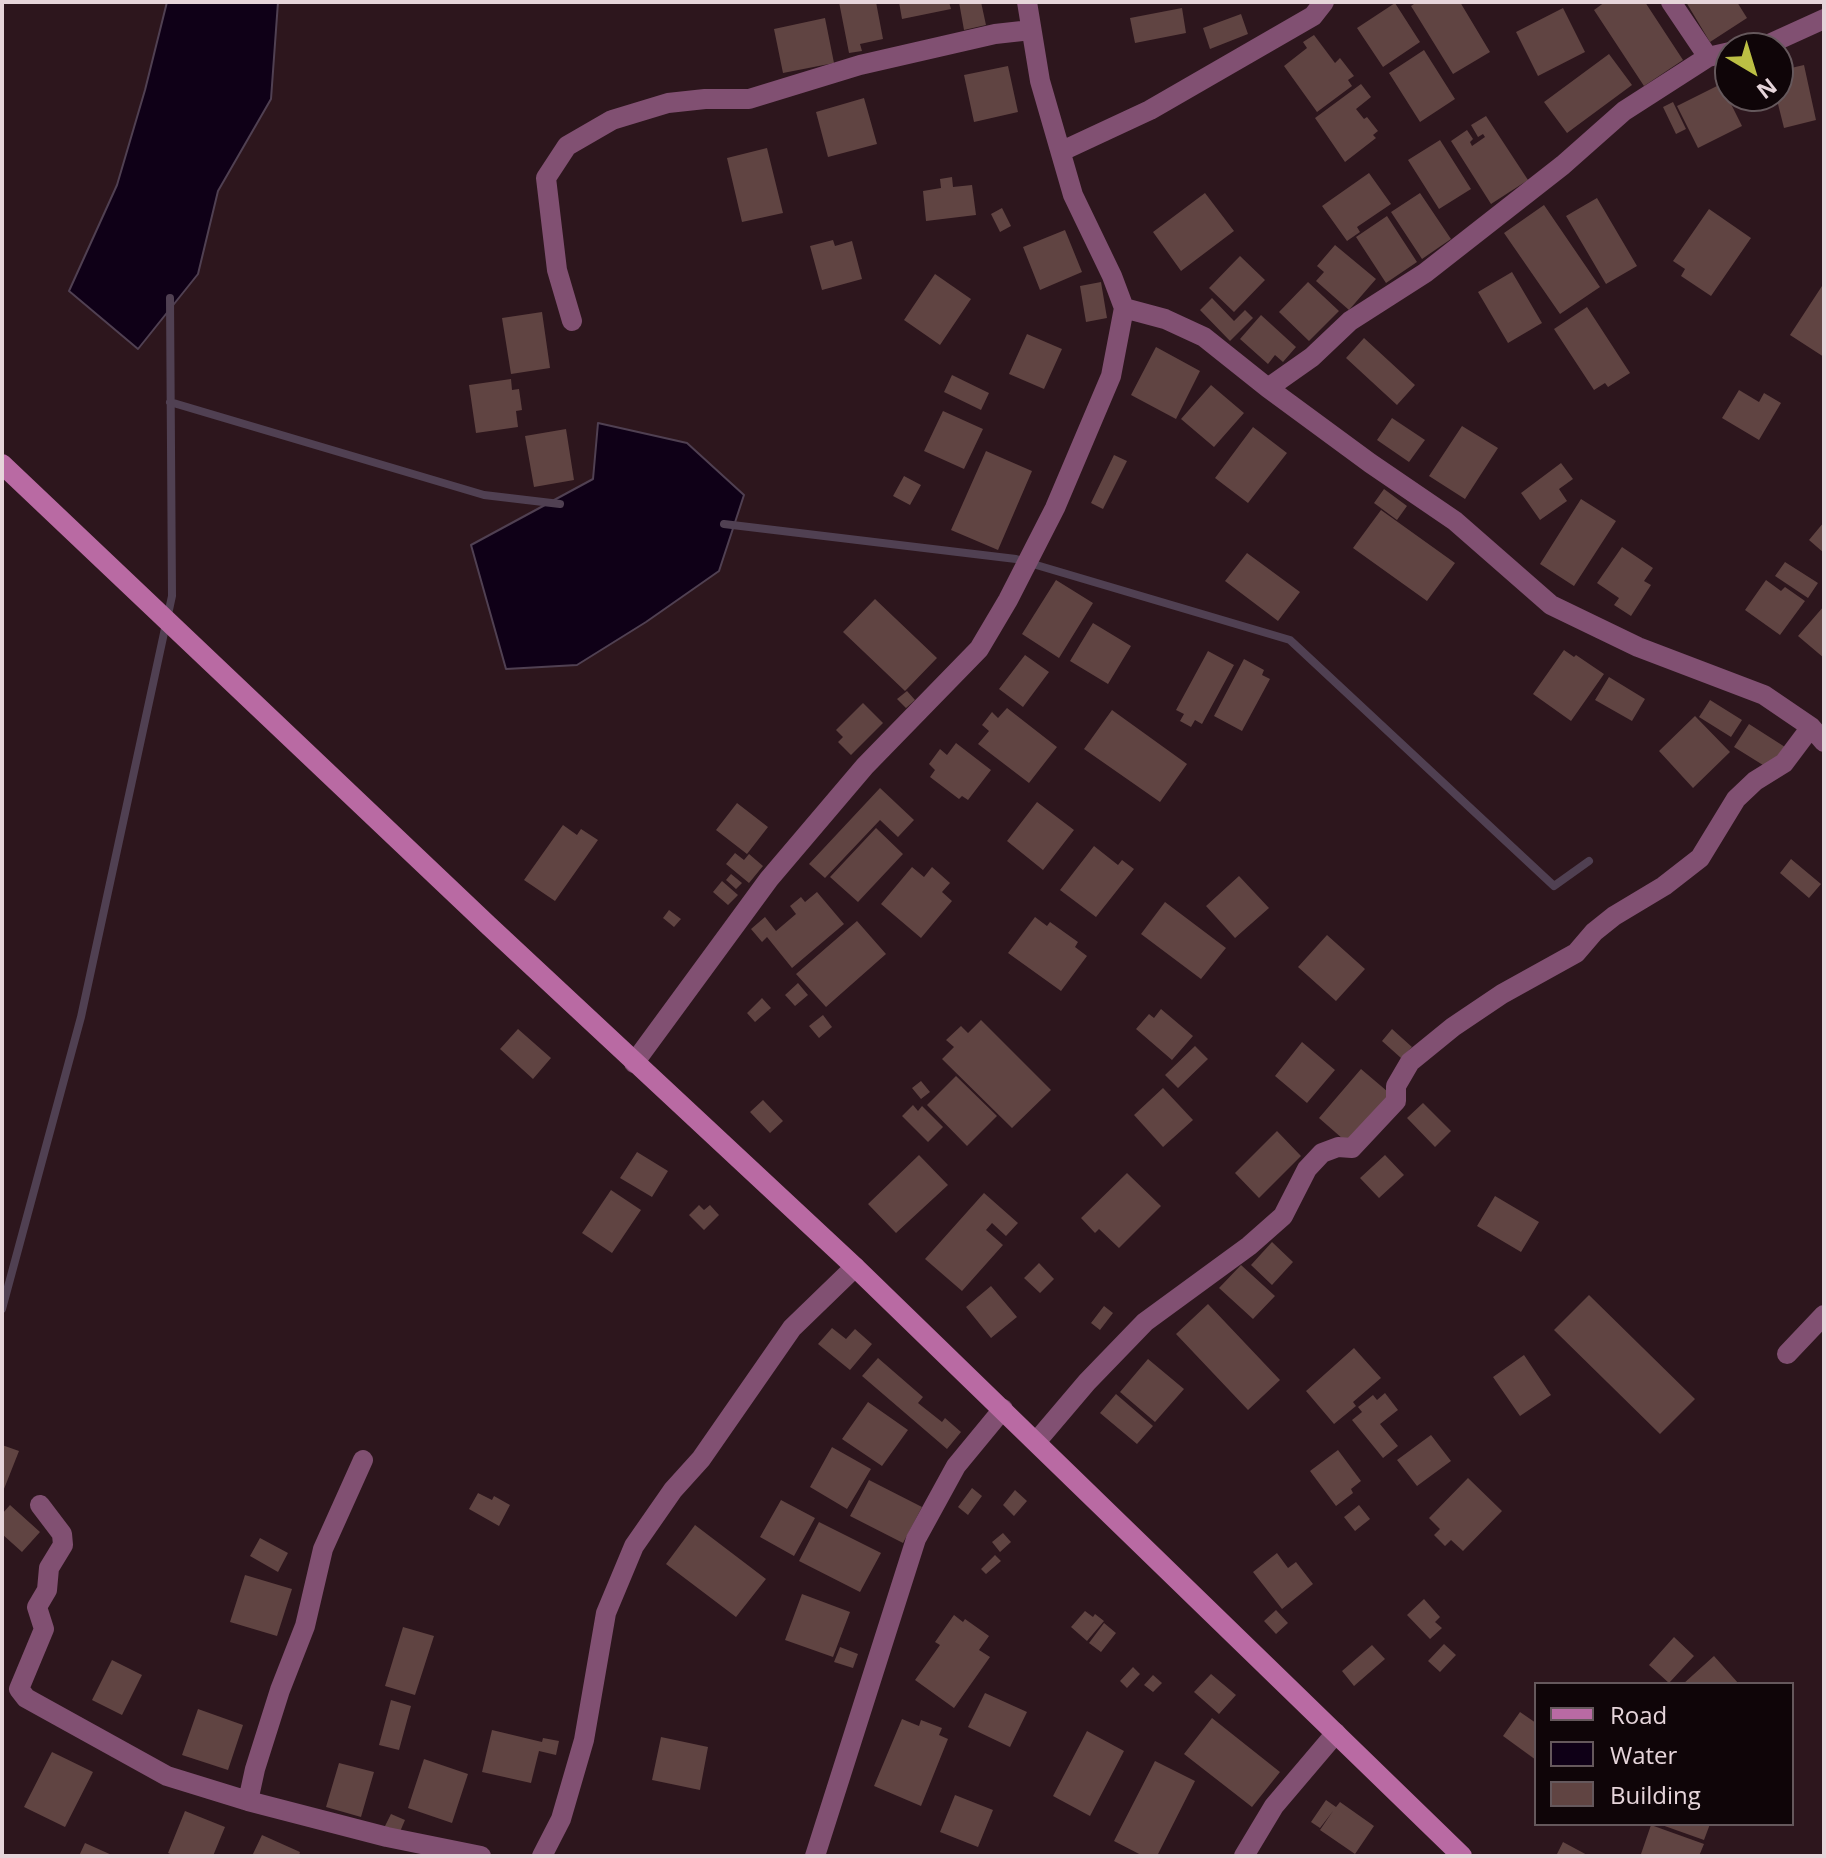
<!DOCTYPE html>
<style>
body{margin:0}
#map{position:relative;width:1826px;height:1858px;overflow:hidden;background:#2d161d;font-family:"Open Sans",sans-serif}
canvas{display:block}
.frame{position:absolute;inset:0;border:4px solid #e6d5da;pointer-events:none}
.legend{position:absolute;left:1534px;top:1682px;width:260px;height:144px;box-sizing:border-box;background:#0f0508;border:2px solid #65585c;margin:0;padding:10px 14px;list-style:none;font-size:24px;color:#e6d5da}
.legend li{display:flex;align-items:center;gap:16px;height:40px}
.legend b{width:40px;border:2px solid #65585c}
.north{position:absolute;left:1714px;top:32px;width:80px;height:80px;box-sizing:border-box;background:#0f0508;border:2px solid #65585c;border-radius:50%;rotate:142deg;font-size:22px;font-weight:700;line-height:32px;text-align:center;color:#e6d5da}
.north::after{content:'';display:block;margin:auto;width:28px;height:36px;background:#bcbf44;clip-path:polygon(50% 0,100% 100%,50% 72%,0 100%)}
</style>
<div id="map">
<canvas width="1826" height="1858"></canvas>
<div class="frame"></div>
<ul class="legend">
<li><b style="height:10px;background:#b96aa3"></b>Road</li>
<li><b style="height:22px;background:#0f0017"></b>Water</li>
<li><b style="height:22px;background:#604442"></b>Building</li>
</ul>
<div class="north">N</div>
</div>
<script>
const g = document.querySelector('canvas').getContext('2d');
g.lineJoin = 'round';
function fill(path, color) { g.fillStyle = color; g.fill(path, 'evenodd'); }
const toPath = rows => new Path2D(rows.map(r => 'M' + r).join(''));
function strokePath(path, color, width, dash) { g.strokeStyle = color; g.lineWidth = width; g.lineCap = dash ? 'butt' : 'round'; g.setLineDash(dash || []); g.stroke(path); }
const water = toPath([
 [167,2,278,2,271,99,218,191,198,274,138,349,69,291,117,185,145,90,167,2],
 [598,423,687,443,744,495,719,571,646,622,577,665,506,669,471,545,593,479,598,423]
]);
const stream = toPath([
 [170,402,484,495,560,504],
 [724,524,1016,559,1290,640,1554,886,1589,861],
 [2,1309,81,1017,172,596,170,298]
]);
const building = toPath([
 [839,2,876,2,883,39,860,44,862,51,849,53],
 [899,2,949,2,951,9,902,19],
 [959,2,981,2,986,25,964,30],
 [1417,2,1460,2,1490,52,1453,74,1411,6],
 [1605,2,1645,2,1683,60,1644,86,1594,10],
 [1686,2,1737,2,1747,18,1710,42],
 [1395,3,1420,42,1383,67,1357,28],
 [1182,8,1186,33,1135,43,1130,18],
 [1563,8,1585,52,1538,76,1516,32],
 [1241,14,1248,34,1210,49,1203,28],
 [825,18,834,63,783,73,774,29],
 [1314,35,1335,63,1340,58,1354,76,1348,80,1352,86,1317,112,1284,66,1307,48,1303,42],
 [1424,50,1455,99,1420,122,1389,73],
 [1609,54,1632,85,1567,133,1544,102],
 [1804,65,1816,120,1784,128,1776,96,1778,71],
 [1008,66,1018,112,974,122,964,75],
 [1361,84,1371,97,1356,109,1364,119,1367,117,1378,131,1373,135,1376,138,1345,162,1315,118],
 [1721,84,1742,126,1698,148,1677,106],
 [864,98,877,144,828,157,816,112],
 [1673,102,1686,129,1676,134,1663,107],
 [1486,116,1528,180,1491,204,1451,141,1467,130,1473,139,1470,142,1472,146,1485,137,1483,134,1478,137,1471,125],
 [1440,140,1471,189,1439,209,1408,160],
 [767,148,783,213,742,222,727,158],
 [1369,173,1391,204,1357,227,1360,232,1347,241,1322,206],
 [952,177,953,187,972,185,976,215,926,221,923,191,941,188,940,179],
 [1205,193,1234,231,1181,271,1153,232],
 [1420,193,1451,239,1422,259,1391,212],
 [1597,198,1637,266,1606,284,1566,216],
 [1544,205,1600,287,1560,314,1504,233],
 [1002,208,1011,226,1000,232,991,214],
 [1709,209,1751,238,1711,296,1681,276,1685,269,1673,261],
 [1387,216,1417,262,1386,283,1356,237],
 [1065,230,1082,272,1040,290,1023,247],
 [833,240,835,246,852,241,862,279,822,290,810,246],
 [1335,245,1376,279,1349,310,1316,281,1324,272,1317,266],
 [1240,256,1265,280,1234,312,1209,288],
 [1512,272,1542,323,1508,343,1478,292],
 [935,274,971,299,940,345,904,320],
 [1101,282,1107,318,1086,322,1080,286],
 [1308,282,1339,311,1309,341,1279,312],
 [1822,286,1824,287,1824,357,1790,335],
 [1212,298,1234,321,1245,310,1253,318,1230,341,1200,310],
 [1587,307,1630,373,1608,387,1605,383,1594,390,1554,329],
 [542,312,550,368,511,374,502,318],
 [1261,315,1296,347,1283,362,1275,355,1268,364,1240,339],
 [1027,334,1062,349,1044,389,1009,374],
 [1364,338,1415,385,1397,405,1346,358],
 [1156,347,1200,371,1176,419,1131,395],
 [952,375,989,393,981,410,944,392],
 [511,379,512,390,519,389,522,410,516,411,518,427,476,433,469,385],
 [1211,385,1244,413,1214,447,1181,419],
 [1739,390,1759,402,1764,393,1781,403,1759,440,1722,418],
 [943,411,983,429,964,469,924,451],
 [1392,418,1425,440,1409,462,1377,440],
 [1462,426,1498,448,1465,499,1429,476],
 [1253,427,1287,453,1248,503,1215,478],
 [566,429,574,480,534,487,525,436],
 [986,451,1032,471,998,550,951,530],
 [1114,455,1127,461,1103,509,1091,503],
 [1561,463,1573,479,1559,489,1567,501,1540,520,1521,493],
 [904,476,921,485,910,505,893,496],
 [1384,489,1407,506,1397,520,1374,503],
 [1581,499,1616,521,1574,586,1540,564],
 [1381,510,1455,563,1427,601,1353,548],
 [1824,522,1824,553,1809,540],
 [1622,547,1653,568,1644,581,1651,585,1631,616,1614,605,1619,598,1597,583],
 [1247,553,1300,592,1278,621,1225,581],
 [1785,562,1818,583,1808,598,1775,576],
 [1056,580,1093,603,1059,658,1022,634],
 [1766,580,1781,591,1785,587,1805,601,1780,635,1745,610],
 [875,599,937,658,905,691,843,632],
 [1824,606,1824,658,1798,636],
 [1093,623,1131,646,1108,684,1070,661],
 [1564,650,1574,657,1576,655,1604,674,1571,721,1533,694],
 [1208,651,1234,665,1202,724,1195,720,1191,727,1180,721,1184,714,1176,710],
 [1025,655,1049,672,1023,707,999,689],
 [1244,659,1264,670,1262,675,1270,679,1242,731,1214,716],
 [1609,677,1645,699,1632,721,1595,700],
 [907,691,915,700,906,708,897,699],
 [1710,700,1742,720,1731,737,1699,717],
 [863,703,883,723,851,755,838,742,843,737,836,730],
 [1007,708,1057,747,1029,783,978,744,989,731,982,725,992,712,998,718],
 [1112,710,1187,764,1160,802,1084,749],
 [1695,716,1730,752,1693,788,1659,751],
 [1749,724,1785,747,1771,770,1734,747],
 [956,743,991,770,968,800,962,796,959,799,930,777,935,770,929,764,940,749,947,755],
 [880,788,914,820,898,837,880,820,825,878,809,864],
 [1037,802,1074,830,1043,870,1007,841],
 [737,803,768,827,747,854,716,830],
 [563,825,577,835,581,829,598,840,555,901,524,880],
 [876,828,903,854,858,902,830,877],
 [1094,846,1118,865,1122,860,1134,869,1096,917,1060,890],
 [735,853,744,860,749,854,763,866,749,883,726,864],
 [1791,859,1821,884,1809,898,1780,873],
 [912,867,924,877,932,867,950,883,942,892,952,901,921,938,881,904],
 [731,874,742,883,736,889,726,880],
 [1239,876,1269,908,1235,938,1206,906],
 [722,881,738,895,728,905,713,892],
 [817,892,844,924,792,968,767,937,762,942,751,929,765,917,776,931,796,914,790,906,801,897,805,902],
 [1165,902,1226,948,1201,979,1141,934],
 [669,910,681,919,674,927,663,918],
 [1035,917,1047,926,1050,922,1078,942,1075,947,1087,956,1061,991,1008,953],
 [857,921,886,954,826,1007,796,974],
 [1327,935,1365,969,1336,1001,1298,967],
 [798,983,808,995,795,1006,785,995],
 [762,998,771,1008,755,1022,747,1013],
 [1161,1009,1193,1036,1172,1060,1136,1029,1149,1014,1154,1018],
 [823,1015,832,1027,819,1038,809,1026],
 [981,1020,1051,1090,1012,1128,942,1059,954,1047,946,1040,961,1026,968,1033],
 [518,1029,551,1058,533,1079,500,1049],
 [1392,1029,1412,1047,1401,1058,1382,1041],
 [1302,1042,1335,1070,1307,1103,1275,1076],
 [1195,1046,1208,1059,1178,1088,1165,1075],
 [1361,1069,1394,1097,1351,1146,1319,1118],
 [956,1076,997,1116,967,1146,927,1105],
 [921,1081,930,1092,921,1099,912,1088],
 [1163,1088,1193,1120,1163,1147,1134,1115],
 [763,1100,783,1121,770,1133,750,1112],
 [1423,1103,1451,1131,1435,1147,1407,1118],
 [913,1105,918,1111,922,1106,943,1127,928,1142,902,1116],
 [1277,1131,1301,1156,1259,1198,1235,1173],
 [637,1152,668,1171,652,1197,620,1178],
 [919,1155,948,1185,896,1233,868,1204],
 [1385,1155,1404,1175,1379,1198,1360,1178],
 [1127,1173,1161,1206,1119,1248,1099,1229,1095,1233,1081,1218],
 [611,1190,641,1210,612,1253,582,1233],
 [984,1193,1018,1223,1006,1236,992,1223,986,1230,1003,1245,962,1291,925,1259],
 [1495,1196,1539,1222,1521,1252,1477,1226],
 [699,1205,704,1210,710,1205,719,1215,704,1230,689,1215],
 [1272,1242,1293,1262,1272,1285,1251,1265],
 [1039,1263,1054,1279,1040,1293,1024,1278],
 [1241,1265,1275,1296,1253,1319,1219,1288],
 [991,1286,1017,1317,991,1338,966,1307],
 [1589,1295,1695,1399,1660,1434,1554,1330],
 [1208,1304,1280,1380,1248,1410,1176,1334],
 [1104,1306,1113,1313,1100,1330,1091,1323],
 [832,1328,846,1339,855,1329,872,1344,850,1370,818,1344],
 [1354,1348,1381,1378,1353,1402,1356,1406,1334,1424,1306,1391],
 [1524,1355,1551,1395,1520,1416,1493,1377],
 [878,1358,923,1397,918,1403,942,1422,945,1418,961,1432,947,1449,862,1376],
 [1148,1359,1184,1389,1155,1422,1120,1392],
 [1385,1393,1398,1410,1380,1424,1398,1446,1383,1458,1352,1420,1362,1412,1358,1407,1373,1395,1377,1400],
 [1116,1394,1153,1426,1137,1444,1100,1413],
 [868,1402,908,1430,882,1466,842,1439],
 [1431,1435,1451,1461,1417,1486,1397,1460],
 [2,1445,19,1451,2,1494],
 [832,1447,871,1469,847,1509,810,1487],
 [1338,1450,1361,1481,1351,1489,1353,1493,1336,1506,1310,1471],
 [1468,1478,1502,1511,1463,1551,1451,1540,1445,1546,1434,1535,1440,1529,1429,1518],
 [869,1480,922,1507,903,1543,850,1516],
 [972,1488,982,1496,968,1515,958,1507],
 [1015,1490,1027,1501,1014,1516,1003,1505],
 [478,1493,492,1500,494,1496,510,1505,499,1526,469,1509],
 [781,1500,815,1518,794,1556,760,1537],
 [10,1505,40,1532,22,1552,2,1534,2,1514],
 [1359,1505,1370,1519,1355,1531,1344,1517],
 [819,1522,881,1553,860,1592,799,1561],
 [695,1525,766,1579,736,1617,666,1564],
 [1003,1533,1011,1542,1000,1552,992,1542],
 [260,1538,288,1553,278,1572,250,1556],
 [1277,1553,1288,1568,1296,1562,1313,1584,1282,1609,1253,1572],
 [995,1555,1001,1561,986,1574,981,1569],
 [245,1575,292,1589,277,1636,230,1622],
 [802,1594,850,1612,833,1657,785,1640],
 [1424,1599,1440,1617,1435,1622,1442,1628,1430,1639,1407,1615],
 [1276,1610,1288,1623,1276,1634,1264,1621],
 [1085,1611,1093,1617,1095,1614,1104,1621,1087,1641,1071,1627],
 [954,1615,963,1622,965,1619,989,1636,979,1650,990,1657,954,1708,915,1680,940,1645,935,1642],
 [1104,1623,1116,1633,1101,1652,1089,1643],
 [403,1627,434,1636,415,1695,385,1686],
 [1674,1637,1694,1656,1669,1683,1649,1665],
 [1444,1644,1456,1655,1440,1672,1428,1661],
 [1372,1645,1385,1659,1354,1686,1342,1671],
 [840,1647,858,1654,853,1668,834,1662],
 [1714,1656,1739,1684,1683,1684],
 [112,1660,142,1675,122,1715,92,1700],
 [1133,1667,1140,1674,1127,1688,1120,1681],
 [1211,1674,1236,1695,1219,1714,1194,1692],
 [1153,1675,1162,1683,1153,1692,1144,1685],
 [985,1693,1027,1712,1010,1747,968,1727],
 [391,1700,411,1706,399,1750,379,1745],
 [198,1709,243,1725,228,1770,182,1755],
 [1520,1712,1536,1723,1536,1760,1503,1736],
 [1212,1718,1280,1772,1252,1807,1184,1754],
 [902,1719,919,1726,921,1720,942,1728,939,1735,948,1739,921,1806,874,1786],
 [492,1730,542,1742,543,1738,559,1741,556,1755,539,1751,531,1783,482,1772],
 [1087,1731,1124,1751,1090,1816,1053,1796],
 [661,1737,708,1747,700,1790,652,1780],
 [52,1752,93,1772,65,1827,24,1807],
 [424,1759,468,1774,452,1823,408,1808],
 [1155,1761,1195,1781,1157,1856,1143,1856,1114,1841],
 [339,1763,374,1772,361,1817,326,1807],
 [955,1795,993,1810,978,1847,940,1832],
 [1326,1800,1336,1807,1340,1802,1374,1826,1355,1854,1320,1830,1333,1811,1320,1828,1311,1822],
 [185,1811,225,1827,213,1856,175,1856,168,1853],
 [391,1814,405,1820,399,1834,384,1828],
 [1659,1824,1710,1824,1704,1840],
 [1651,1825,1704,1844,1699,1856,1641,1854],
 [262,1835,300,1852,299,1856,252,1856],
 [1563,1842,1589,1856,1556,1856],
 [85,1843,114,1856,79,1856]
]);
const minor = toPath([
 [1671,2,1708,57],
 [1751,48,1769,44,1824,19],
 [1062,151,1150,110,1313,16,1324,2],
 [1124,308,1165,319,1204,337,1268,388,1370,463,1455,521,1551,605,1638,647,1764,695,1811,727,1824,742],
 [572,321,557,270,546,178,567,146,612,120,668,103,705,99,749,99,860,65,995,34,1031,30],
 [1268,388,1312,357,1350,321,1425,273,1563,165,1624,111,1708,57,1730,52],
 [634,1063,769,879,865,766,979,649,1008,600,1055,508,1111,376,1124,308,1112,276,1073,195,1040,81,1027,2],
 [1787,1354,1824,1315],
 [1036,1442,1087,1382,1145,1322,1249,1246,1283,1216,1307,1169,1322,1153,1338,1147,1352,1148,1396,1101,1396,1086,1410,1062,1453,1027,1502,994,1576,953,1594,932,1614,916,1664,886,1700,858,1736,799,1755,781,1784,763,1811,727],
 [40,1505,62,1534,63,1545,49,1568,47,1590,37,1607,44,1629,19,1689,26,1698,167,1776,248,1801,387,1837,481,1856],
 [248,1801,255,1769,280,1690,305,1626,323,1549,363,1460],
 [542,1856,561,1819,584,1740,606,1613,634,1546,673,1490,701,1459,792,1328,855,1267],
 [815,1856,916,1539,956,1466,1003,1409],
 [1244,1856,1274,1806,1336,1733]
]);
const secondary = toPath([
 [2,464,488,925,855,1267,1462,1856]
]);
fill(water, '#0f0017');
strokePath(water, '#504052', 2);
strokePath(stream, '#504052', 8);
fill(building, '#604442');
strokePath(minor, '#815072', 20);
strokePath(secondary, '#b96aa3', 20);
</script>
